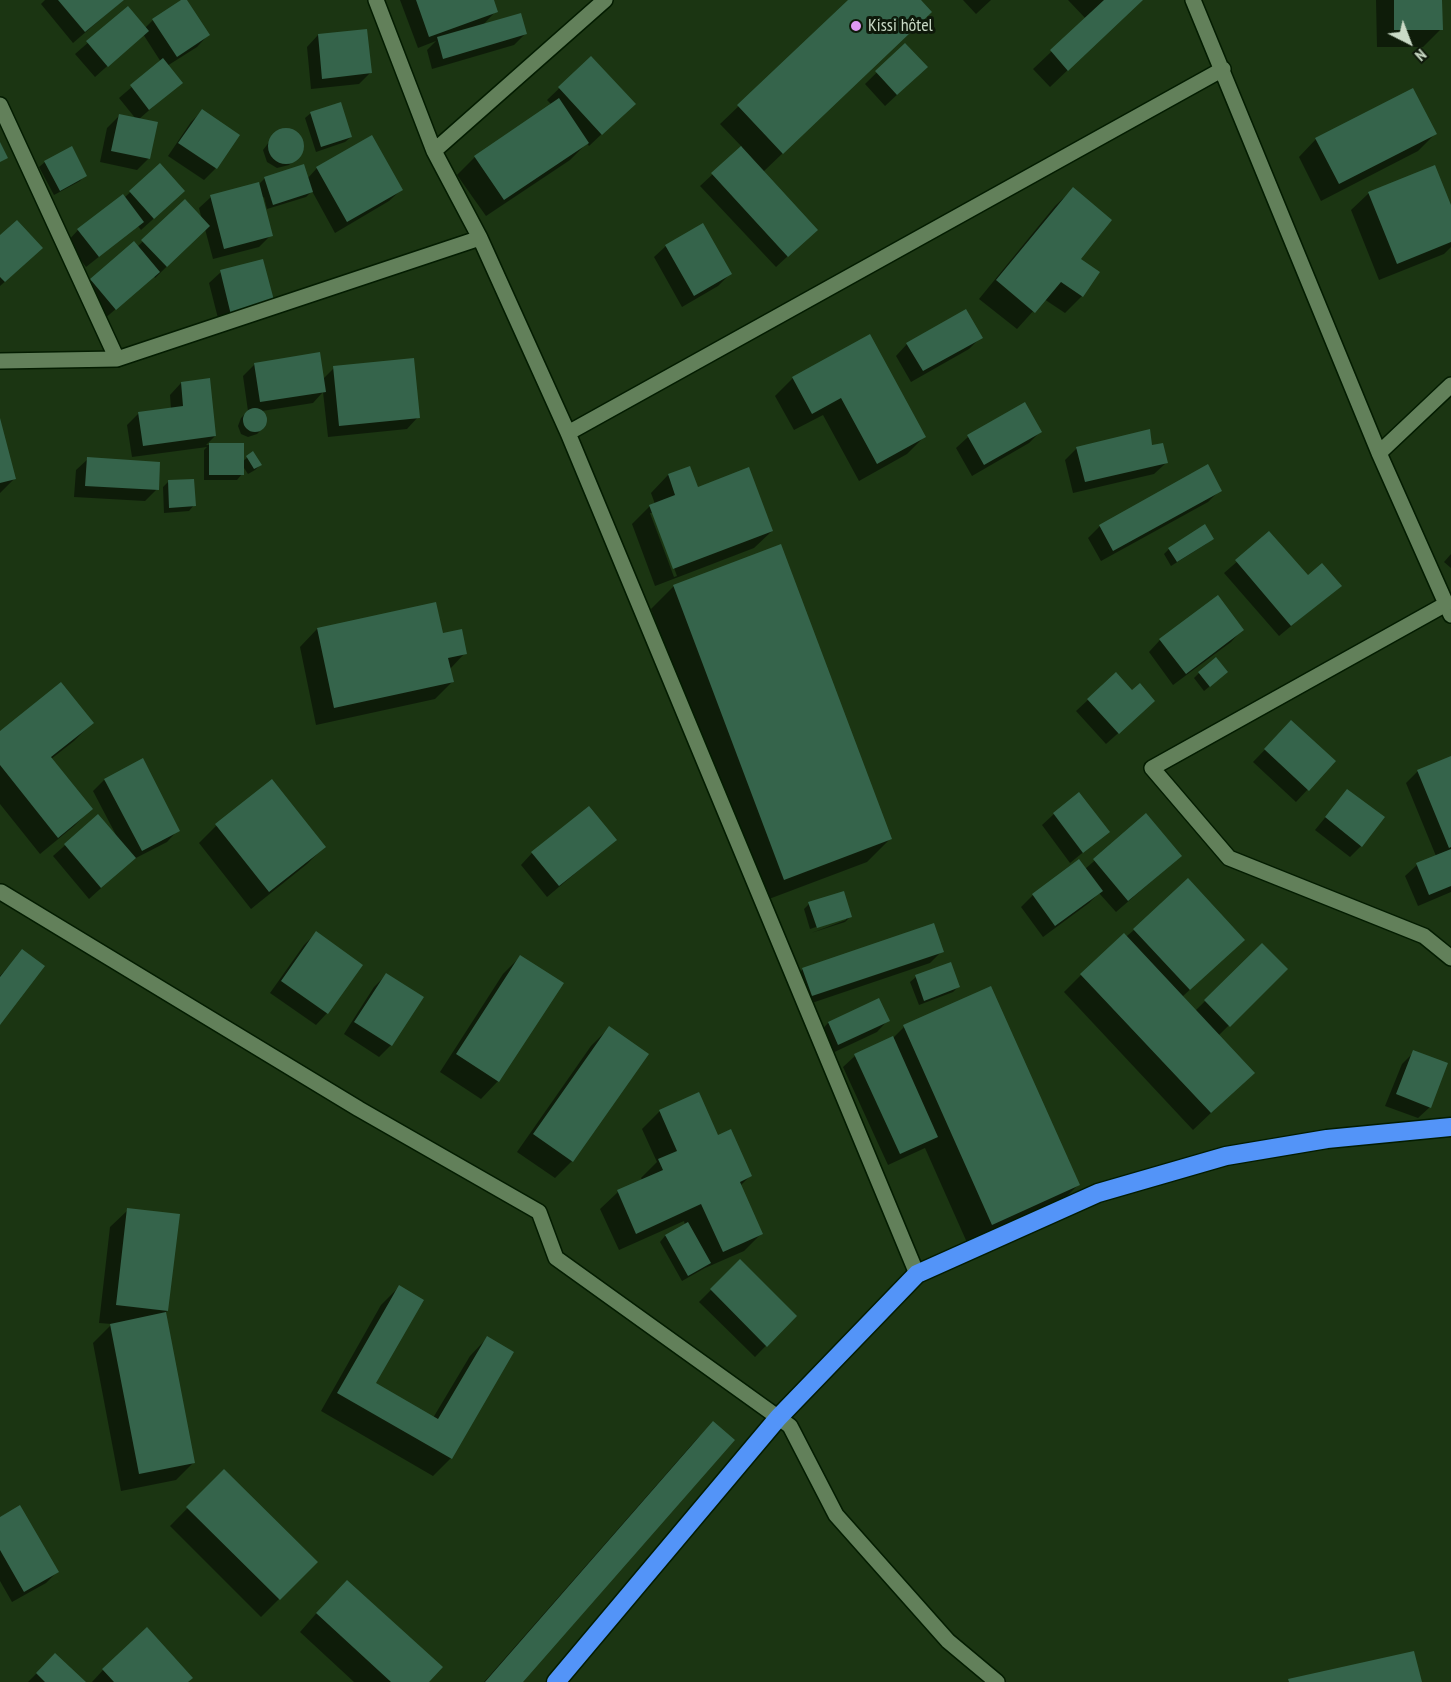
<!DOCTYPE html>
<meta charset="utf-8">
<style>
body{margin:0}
#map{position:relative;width:1451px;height:1682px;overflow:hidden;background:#1b3512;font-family:"PT Sans Narrow",sans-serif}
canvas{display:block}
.north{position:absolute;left:1379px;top:12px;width:60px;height:60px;-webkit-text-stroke:4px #0e190a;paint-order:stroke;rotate:138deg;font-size:16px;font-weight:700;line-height:24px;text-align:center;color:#cadac6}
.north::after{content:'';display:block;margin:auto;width:21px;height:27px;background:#cadac6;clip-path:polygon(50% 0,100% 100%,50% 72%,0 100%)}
</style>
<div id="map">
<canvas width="1451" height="1682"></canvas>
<div class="north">N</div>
</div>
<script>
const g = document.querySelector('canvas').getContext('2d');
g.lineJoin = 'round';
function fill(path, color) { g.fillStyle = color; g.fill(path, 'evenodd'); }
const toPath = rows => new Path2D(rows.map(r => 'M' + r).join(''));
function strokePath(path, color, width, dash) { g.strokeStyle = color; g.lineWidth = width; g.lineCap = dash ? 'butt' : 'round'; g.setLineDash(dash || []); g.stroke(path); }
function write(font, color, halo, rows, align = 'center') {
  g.font = font + ' "PT Sans Narrow",sans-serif'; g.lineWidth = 6; g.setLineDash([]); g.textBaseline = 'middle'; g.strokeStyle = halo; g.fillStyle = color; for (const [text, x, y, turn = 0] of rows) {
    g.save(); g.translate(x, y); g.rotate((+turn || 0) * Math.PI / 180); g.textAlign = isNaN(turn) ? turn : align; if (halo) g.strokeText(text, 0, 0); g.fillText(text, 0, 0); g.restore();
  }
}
const shadow = toPath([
 [45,0,123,0,73,43,41,4],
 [184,0,208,35,197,47,167,66,181,82,138,120,149,158,137,170,100,162,107,128,119,116,136,119,119,98,161,62,143,34,95,77,75,54,128,8,145,28,153,20],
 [400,0,492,0,496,11,482,26,526,33,514,45,432,69,427,50,436,41,418,48],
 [850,0,919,0,913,29,763,172,804,241,776,267,700,186,742,147,720,124],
 [963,0,991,0,976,14],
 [1068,0,1141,0,1050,87,1033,69,1086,19],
 [1376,0,1440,0,1441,29,1423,47,1377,47],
 [318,35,370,73,359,84,311,89,307,47],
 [905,45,914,79,885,106,865,84],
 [591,58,622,115,589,146,587,143,570,160,486,216,457,175,475,157,552,105,547,100],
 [202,111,238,135,215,169,204,180,168,156,191,122],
 [311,113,351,137,345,142,316,152,305,118],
 [288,130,294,131,302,141,300,154,289,165,277,168,267,162,263,150,276,133],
 [1435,134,1418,151,1321,201,1299,157,1316,139],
 [45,162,85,175,80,181,54,195,39,167],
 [160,165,171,203,141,230,138,226,86,267,67,242,78,230,124,198],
 [317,168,401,190,389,201,335,233,312,191,306,197,267,209,264,197,261,198,271,235,259,247,213,259,205,229,155,278,154,276,103,320,79,292,134,243,137,247,185,201,202,220,199,208,211,197,259,184,265,178,307,179],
 [1073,189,1082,296,1065,313,1044,299,1017,329,979,299,1055,206],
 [1369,193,1451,209,1451,247,1444,254,1379,280,1351,210],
 [0,237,29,260,0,286],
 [666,246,730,274,718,286,682,307,654,257],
 [221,272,261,315,220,326,209,283],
 [869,336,925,436,907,454,859,481,823,415,794,430,775,396,793,378],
 [981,337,969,349,911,382,896,356,907,344],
 [255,364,323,379,334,368,418,417,407,429,328,437,323,392,313,403,262,411,266,420,263,428,257,434,248,437,241,434,238,426,241,418,248,411,243,376],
 [181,383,215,436,206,445,243,445,242,462,253,453,260,465,255,470,248,474,242,465,242,474,237,480,204,480,204,450,207,447,132,457,127,425,139,413,171,409,170,395],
 [1024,404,1040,432,1029,443,972,476,956,448,968,437],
 [0,421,14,479,0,493],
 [1151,447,1166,463,1154,474,1073,493,1065,460,1077,448],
 [88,459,157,489,145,501,74,497,76,470],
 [689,468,697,489,772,531,754,548,655,586,632,524,650,506,655,504,651,493,668,475],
 [650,513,654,513,677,576,674,577],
 [168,482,194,505,189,511,164,513,163,487],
 [1220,490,1208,502,1101,561,1088,538,1100,526],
 [1269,534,1307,578,1340,586,1279,636,1224,573],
 [1212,539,1206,544,1171,566,1164,554,1169,549],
 [1451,554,1451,568,1444,562],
 [674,586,890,839,867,862,761,902,651,609],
 [317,629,442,635,465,653,450,669,452,682,435,699,316,725,300,647],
 [1242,630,1231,642,1173,685,1149,652,1160,640],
 [1199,673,1221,677,1204,691,1194,678],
 [1116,674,1142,712,1106,744,1076,711],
 [92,723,74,741,51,759,91,809,74,826,40,854,0,804,0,733],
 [1280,734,1334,761,1296,802,1253,762],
 [1451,758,1451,892,1418,906,1405,876,1417,865,1436,856,1406,783,1418,771],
 [104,780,178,830,167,842,132,860,89,899,53,856,98,816,116,835,93,791],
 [1347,791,1361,846,1350,857,1315,830],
 [1054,814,1108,832,1070,863,1042,825],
 [1146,816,1168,867,1116,912,1099,893,1089,903,1043,937,1021,907,1033,895,1079,861,1085,869],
 [216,826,324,847,307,864,251,909,199,843],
 [615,840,547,897,521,865,532,853],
 [809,904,851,916,845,922,811,933,846,920,846,917,810,929,804,909],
 [1134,930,1225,957,1182,997,1195,1011,1262,945,1286,969,1218,1036,1235,1090,1193,1130,1064,992,1081,975],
 [316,933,327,1013,316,1025,270,993,304,945],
 [22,951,0,1022,0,976],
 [942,951,930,963,800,1007,791,981,803,969],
 [520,957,498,1081,481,1099,440,1072,503,974],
 [386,975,391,1045,379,1057,344,1034,374,987],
 [916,977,958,987,953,992,919,1005,910,982],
 [879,1000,888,1020,877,1032,826,1056,817,1035,828,1023],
 [904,1027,1078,1185,1055,1208,969,1247,925,1148,888,1165,843,1067,855,1056,893,1038],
 [609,1028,572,1161,555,1178,517,1152,591,1046],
 [1414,1052,1430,1107,1418,1118,1385,1106,1402,1064],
 [660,1111,718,1137,750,1176,740,1186,761,1234,744,1251,705,1268,682,1281,660,1242,665,1236,685,1225,684,1221,619,1250,600,1209,618,1192,642,1180,641,1178,657,1162,642,1129],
 [128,1210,167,1311,165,1313,194,1462,176,1480,121,1491,93,1343,112,1324,99,1323,110,1227],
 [740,1261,795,1316,755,1357,699,1302],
 [399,1287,374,1384,433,1418,470,1356,487,1338,451,1458,433,1476,321,1411,381,1305],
 [713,1423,521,1682,484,1682,695,1441],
 [224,1471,316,1562,261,1617,170,1526],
 [0,1518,57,1572,46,1583,12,1602,0,1581],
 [329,1599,427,1682,354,1682,300,1632],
 [55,1655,84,1682,28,1682],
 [103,1670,187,1682,92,1682]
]);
const building = toPath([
 [58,0,124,0,85,32],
 [181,0,187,0,210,35,177,57,152,19],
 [416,0,494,0,498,12,429,37],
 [848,0,921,0,932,12,783,154,737,105],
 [1104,0,1143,0,1068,71,1050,50],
 [1394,0,1442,0,1443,30,1394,30],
 [128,6,149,31,108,67,86,41],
 [521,13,527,34,443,59,437,37],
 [367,29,372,73,322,79,318,34],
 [905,43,928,67,897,95,875,71],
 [591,56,636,104,602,135,558,87],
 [163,58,183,83,149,110,130,85],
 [1413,88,1437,134,1339,184,1315,138],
 [559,98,589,143,504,200,474,156],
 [341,102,352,137,321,147,310,112],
 [202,109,240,135,217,169,178,143],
 [119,114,158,122,150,159,111,151],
 '268 146a18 18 0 1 1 36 0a18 18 0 1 1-36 0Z',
 [372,135,403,190,347,222,316,167],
 [0,142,8,158,0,162],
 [72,146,87,176,60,191,44,161],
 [741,146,818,230,788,257,711,173],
 [160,163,185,191,154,219,129,191],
 [304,164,313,192,273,205,264,177],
 [1435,165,1451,205,1451,242,1397,264,1368,192],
 [259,182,273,236,224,249,210,195],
 [1073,187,1112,220,1081,259,1100,272,1083,297,1061,282,1035,313,996,280],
 [123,194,144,222,99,257,77,229],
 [185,199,210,226,167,267,141,240],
 [17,220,43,248,5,282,0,277,0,235],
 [703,223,732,274,694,296,665,245],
 [134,241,160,272,116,310,90,279],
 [263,259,275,304,231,315,220,270],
 [966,309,983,338,923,371,906,343],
 [870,334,926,437,877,464,841,398,812,414,792,377],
 [320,352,326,392,260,402,254,363],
 [414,358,420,418,339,426,333,366],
 [210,378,216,436,143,446,138,412,183,406,181,382],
 [1025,402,1042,432,984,465,967,435],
 '243 420a12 12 0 1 1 24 0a12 12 0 1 1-24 0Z',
 [0,418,16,479,0,483],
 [1150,429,1152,445,1163,443,1168,463,1085,482,1076,447],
 [209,443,244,443,244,475,209,475],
 [253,451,262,465,254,469,246,456],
 [87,457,160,462,159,490,85,486],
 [1208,464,1222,491,1113,551,1099,525],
 [690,466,698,487,749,467,773,531,673,569,649,505,675,495,668,474],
 [194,479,196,506,169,508,168,480],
 [1205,524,1214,539,1177,562,1168,548],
 [1269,531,1308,575,1322,563,1342,586,1291,626,1235,560],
 [781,544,892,839,784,880,673,585],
 [1218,595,1244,630,1186,674,1159,639],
 [436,602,443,633,462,629,467,654,448,658,454,682,334,708,317,628],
 [1216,657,1228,672,1210,687,1198,672],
 [1116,672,1132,690,1140,683,1155,701,1119,734,1087,699],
 [61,682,94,723,51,757,93,809,58,838,0,765,0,731],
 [1291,720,1336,761,1309,791,1264,749],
 [1451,756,1451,847,1449,848,1417,770],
 [143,758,180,831,142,851,104,779],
 [272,779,326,847,269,892,215,824],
 [1347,789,1385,817,1362,847,1325,817],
 [1079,792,1110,832,1083,853,1053,813],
 [589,806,617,840,559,886,531,852],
 [1146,813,1182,856,1128,901,1093,859],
 [98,814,136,858,101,888,64,844],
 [1451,849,1451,886,1429,895,1416,863],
 [1079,859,1103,891,1055,926,1032,894],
 [1188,878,1245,940,1190,990,1133,929],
 [844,891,852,917,817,928,808,902],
 [934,923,944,952,812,996,802,968],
 [316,931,363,965,328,1014,281,981],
 [1124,933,1255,1073,1211,1113,1080,974],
 [1262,943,1288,969,1230,1027,1204,1000],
 [22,949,45,966,0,1025,0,977],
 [520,955,564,983,499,1082,456,1054],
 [951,962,960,987,924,1001,915,975],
 [386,973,424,997,392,1046,354,1022],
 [991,986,1080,1185,992,1225,903,1025],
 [879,998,890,1021,838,1045,828,1022],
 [609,1026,649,1054,573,1162,533,1134],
 [893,1036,938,1137,900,1154,854,1054],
 [1413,1050,1448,1063,1431,1108,1396,1094],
 [699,1092,718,1135,731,1129,752,1176,740,1182,763,1234,723,1252,701,1204,636,1234,617,1190,663,1170,658,1159,677,1151,659,1110],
 [127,1208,180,1214,168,1311,116,1305],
 [688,1222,711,1263,688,1276,665,1235],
 [740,1259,797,1316,767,1347,710,1289],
 [399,1285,424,1300,376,1383,438,1419,487,1336,514,1352,452,1459,337,1393],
 [166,1312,195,1463,139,1474,110,1324],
 [713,1421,735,1440,523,1682,485,1682],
 [224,1469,318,1562,280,1600,186,1507],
 [20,1505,59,1572,24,1592,0,1550,0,1517],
 [347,1580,443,1667,429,1682,391,1682,316,1613],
 [147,1627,193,1678,188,1682,114,1682,102,1669],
 [1414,1651,1422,1682,1289,1682,1288,1679],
 [55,1653,86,1682,45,1682,36,1673]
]);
const street = toPath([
 [376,0,434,151,480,238,568,433,917,1274],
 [1193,0,1379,453,1451,615],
 [0,105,117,359],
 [434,151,605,0],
 [0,361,117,359,480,238],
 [568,433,1223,69],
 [1379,453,1451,385],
 [1446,604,1152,768,1229,858,1424,936,1451,958],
 [1,892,359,1109,539,1212,556,1258,790,1426,836,1515,948,1641,997,1682]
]);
const highway = toPath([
 [556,1682,778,1418,917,1274,1098,1193,1226,1156,1327,1139,1451,1127]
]);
const markers = [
 [856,26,6,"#de98f2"]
];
const poiNames = [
 ["Kissi hôtel",868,26]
];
fill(shadow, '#0007');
fill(building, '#35644b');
strokePath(street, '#031c00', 18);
strokePath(highway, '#031c00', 21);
strokePath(street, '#62805a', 15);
strokePath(highway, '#5394f8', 18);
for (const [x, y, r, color] of markers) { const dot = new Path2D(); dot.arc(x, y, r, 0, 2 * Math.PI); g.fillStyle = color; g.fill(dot); strokePath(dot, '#0e190a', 2); }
write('18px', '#cadac6', '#0e190a', poiNames, 'left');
</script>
